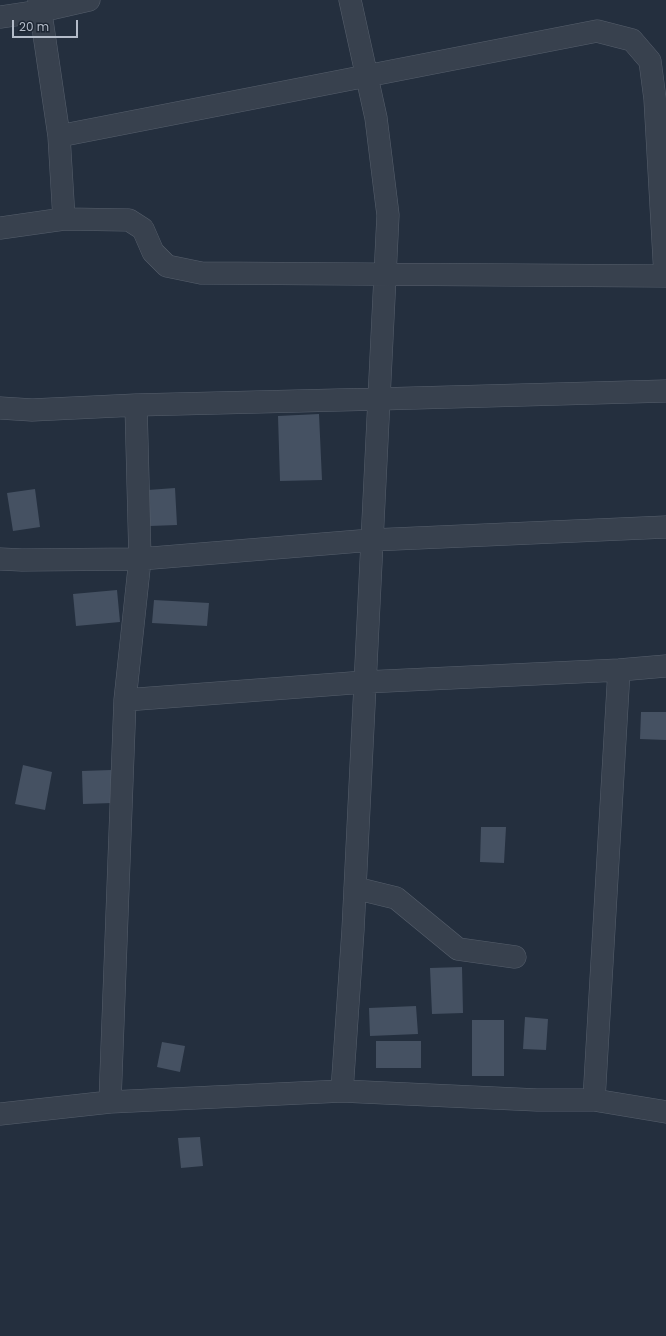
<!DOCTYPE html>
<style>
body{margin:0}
#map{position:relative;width:666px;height:1336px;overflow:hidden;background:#242f3e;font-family:Poppins,sans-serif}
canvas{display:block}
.scale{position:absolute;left:12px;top:20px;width:66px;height:18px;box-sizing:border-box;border:2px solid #b4bcc9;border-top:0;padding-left:5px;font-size:12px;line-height:14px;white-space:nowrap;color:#b4bcc9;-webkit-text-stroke:3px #1d2633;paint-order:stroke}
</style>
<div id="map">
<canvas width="666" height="1336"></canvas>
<div class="scale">20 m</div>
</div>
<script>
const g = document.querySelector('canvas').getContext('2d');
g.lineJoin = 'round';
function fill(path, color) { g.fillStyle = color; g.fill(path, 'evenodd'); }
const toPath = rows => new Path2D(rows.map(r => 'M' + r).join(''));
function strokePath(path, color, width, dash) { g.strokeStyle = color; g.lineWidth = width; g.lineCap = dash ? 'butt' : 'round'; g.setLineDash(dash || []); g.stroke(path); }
const building = toPath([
 [319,414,322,480,280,481,278,416],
 [175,488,177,525,150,526,148,490],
 [35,489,40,527,13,531,7,493],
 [117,590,120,622,76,626,73,594],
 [154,600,209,603,207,626,152,623],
 [641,712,666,712,666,740,640,739],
 [23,765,52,772,45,810,15,804],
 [111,770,112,803,83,804,82,771],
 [481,827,506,827,504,863,480,862],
 [462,967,463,1013,432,1014,430,968],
 [416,1006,418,1034,370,1036,369,1008],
 [525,1017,548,1019,546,1050,523,1049],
 [472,1020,504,1020,504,1076,472,1076],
 [376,1041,421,1041,421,1068,376,1068],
 [162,1042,185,1046,180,1072,157,1067],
 [200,1137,203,1166,181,1168,178,1138]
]);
const minor = toPath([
 [0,17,41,11,89,0],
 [59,136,597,31,632,40,650,61,655,99,665,276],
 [64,219,129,220,143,229,153,252,167,266,201,273,666,276],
 [0,228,64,219,59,136,39,0],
 [0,408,32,410,136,405,379,399,666,391],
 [0,559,22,560,140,559,372,540,666,527],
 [125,700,365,682,619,670,666,666],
 [355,888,396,898,458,949,515,957],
 [342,1091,537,1100,594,1100,666,1112],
 [594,1100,619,670],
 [110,1102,125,700,140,559,136,405],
 [0,1114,110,1102,342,1091,353,930,388,215,376,118,350,0]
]);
fill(building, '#455162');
strokePath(minor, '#565f6c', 23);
strokePath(minor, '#38414e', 22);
</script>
